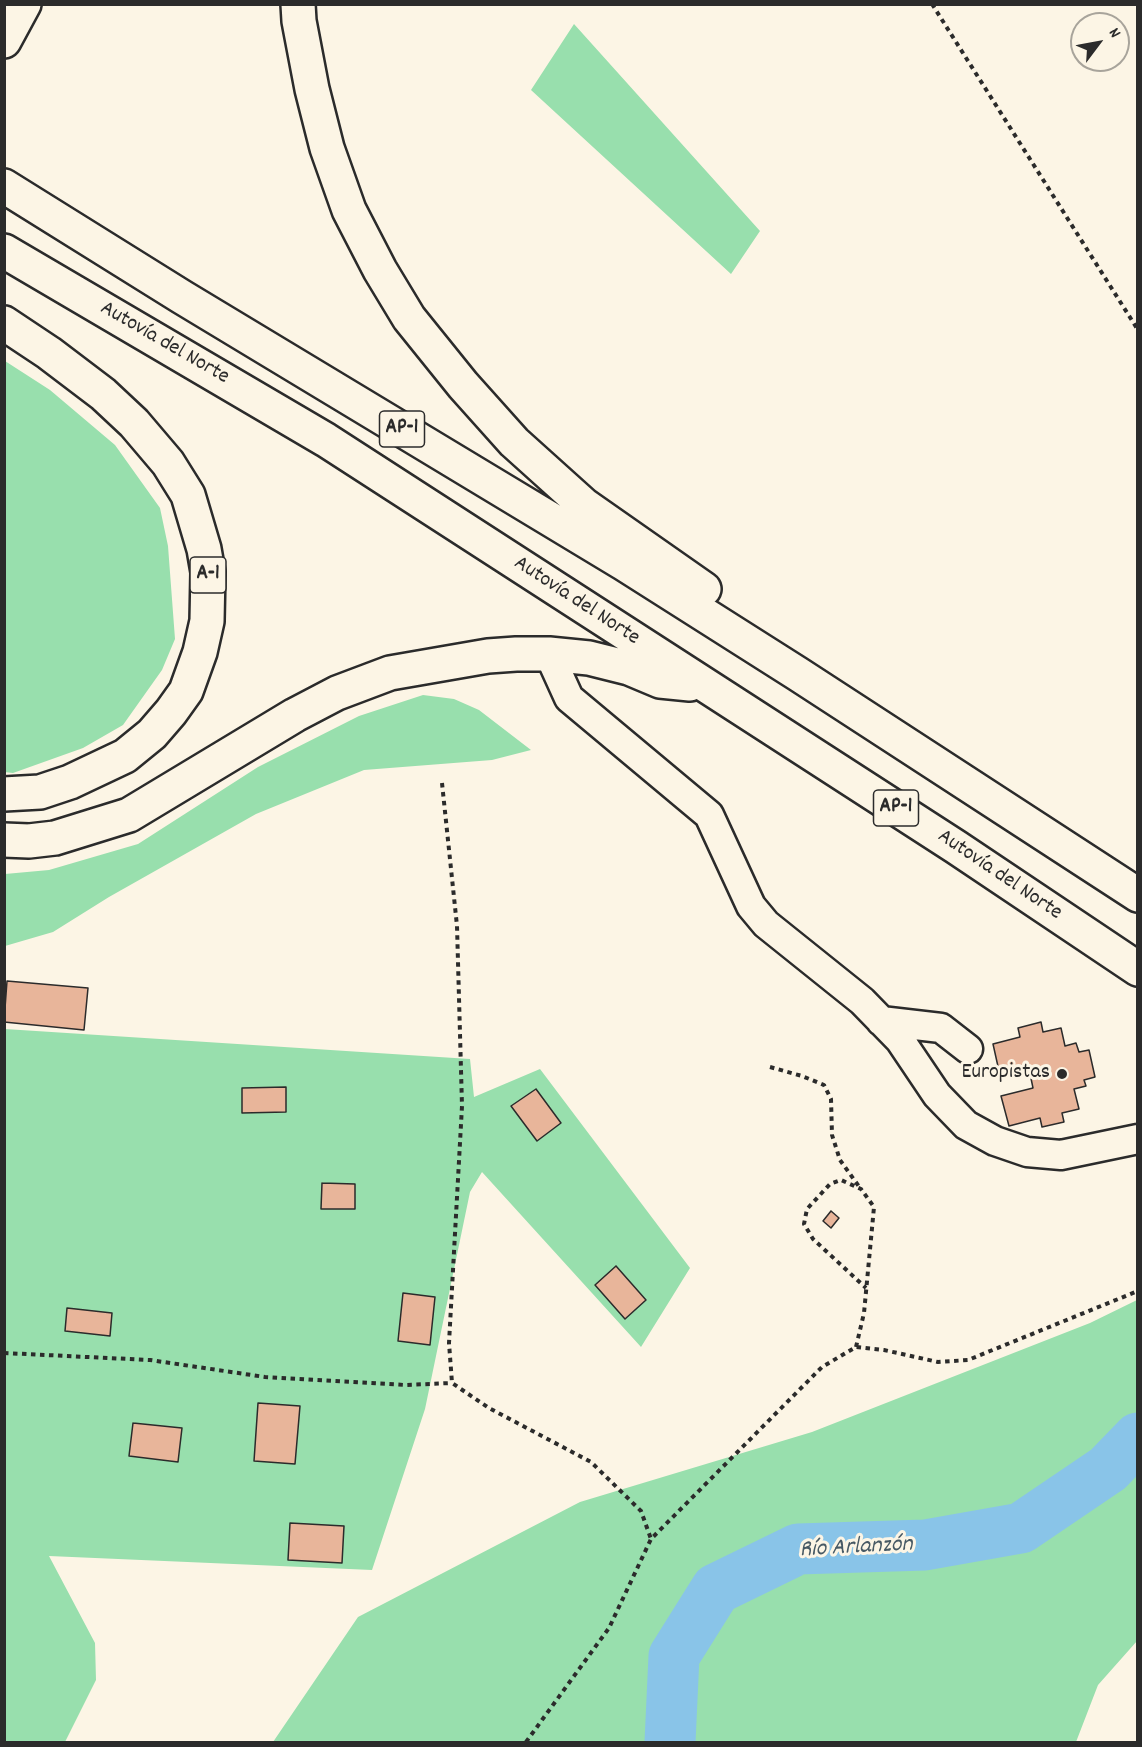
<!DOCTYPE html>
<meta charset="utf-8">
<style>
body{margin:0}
#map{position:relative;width:1142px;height:1747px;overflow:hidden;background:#fcf5e5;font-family:Dekko,sans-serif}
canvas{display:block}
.frame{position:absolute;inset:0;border:6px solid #2b2b2b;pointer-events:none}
.north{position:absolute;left:1070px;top:12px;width:60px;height:60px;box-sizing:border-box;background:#fcf5e5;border:2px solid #a8a49b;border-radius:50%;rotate:58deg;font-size:16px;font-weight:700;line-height:24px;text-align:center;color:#2b2b2b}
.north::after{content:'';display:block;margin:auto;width:21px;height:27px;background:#2b2b2b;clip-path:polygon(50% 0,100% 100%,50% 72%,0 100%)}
</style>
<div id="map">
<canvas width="1142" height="1747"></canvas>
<div class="frame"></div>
<div class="north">N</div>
</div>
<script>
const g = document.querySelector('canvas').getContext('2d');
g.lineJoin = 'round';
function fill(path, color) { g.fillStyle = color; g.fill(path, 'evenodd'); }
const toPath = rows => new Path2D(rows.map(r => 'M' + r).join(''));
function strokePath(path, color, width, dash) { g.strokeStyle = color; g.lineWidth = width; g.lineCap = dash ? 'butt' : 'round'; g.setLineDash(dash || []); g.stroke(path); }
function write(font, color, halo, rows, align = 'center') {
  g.font = font + ' Dekko,sans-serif'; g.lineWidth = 6; g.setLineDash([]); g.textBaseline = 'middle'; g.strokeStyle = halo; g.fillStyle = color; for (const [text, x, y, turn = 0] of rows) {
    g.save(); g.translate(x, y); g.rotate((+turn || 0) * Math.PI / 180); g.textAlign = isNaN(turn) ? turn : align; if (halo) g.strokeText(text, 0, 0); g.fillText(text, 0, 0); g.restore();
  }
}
const green = toPath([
 [574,24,760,231,731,274,531,90],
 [5,361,50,390,115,445,160,508,168,546,175,639,162,670,123,725,83,748,13,773,4,772],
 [423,695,454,699,479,710,531,750,492,760,364,770,256,814,109,897,53,932,5,946,5,874,49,870,138,844,258,767,359,716],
 [5,1029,470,1059,474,1097,540,1069,690,1268,641,1347,482,1172,470,1192,425,1409,372,1570,49,1556,95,1643,96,1680,65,1742,5,1742],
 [1137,1300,1137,1641,1098,1685,1076,1742,273,1742,358,1617,580,1502,812,1432,1090,1323]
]);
const river = toPath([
 [670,1742,674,1656,716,1589,798,1549,925,1545,1021,1528,1108,1469,1138,1438]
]);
const building = toPath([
 [7,981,88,988,84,1030,4,1022,7,981],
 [1041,1022,1043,1032,1061,1028,1065,1046,1076,1043,1079,1052,1089,1050,1095,1077,1084,1080,1086,1086,1074,1089,1079,1109,1062,1113,1064,1122,1042,1127,1040,1118,1009,1126,1001,1096,1033,1088,1028,1064,999,1071,993,1044,1020,1037,1018,1028,1041,1022],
 [286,1087,286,1112,242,1113,242,1088,286,1087],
 [536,1089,561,1123,537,1141,511,1106,536,1089],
 [322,1183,355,1184,355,1209,321,1209,322,1183],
 [831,1211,839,1218,831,1228,823,1221,831,1211],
 [616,1266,646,1300,625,1319,595,1285,616,1266],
 [403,1293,435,1297,430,1345,398,1341,403,1293],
 [67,1308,112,1313,110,1336,65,1331,67,1308],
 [258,1403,300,1406,295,1464,254,1461,258,1403],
 [133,1423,182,1428,178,1462,129,1456,133,1423],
 [290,1523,344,1526,342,1563,288,1560,290,1523]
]);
const path = toPath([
 [932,4,1138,330],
 [442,783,457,926,462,1106,449,1343,452,1383,489,1408,591,1462,641,1511,651,1539],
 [770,1067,802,1076,824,1085,831,1099,832,1135,840,1160,860,1188],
 [856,1347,864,1313,874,1207,861,1189,841,1180,830,1184,807,1209,804,1224,813,1239,866,1288],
 [4,1353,150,1360,265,1377,405,1385,452,1383],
 [526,1742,609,1628,651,1539,822,1367,856,1347,884,1350,938,1362,968,1360,1138,1291]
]);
const minor = toPath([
 [549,654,569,698,709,815,751,906,766,924,862,1001,900,1040,937,1095,966,1125,995,1141,1027,1152,1061,1155,1138,1139],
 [881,1021,941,1028,968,1049]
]);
const highway = toPath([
 [298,4,299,21,312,89,327,148,349,210,380,270,409,318,463,385,514,442,584,505,704,589],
 [4,41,24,4],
 [4,186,182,297,623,563,798,674,1138,895],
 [4,251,326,440,956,847,1138,969],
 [4,323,49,353,103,394,134,423,168,463,188,495,204,549,208,572,207,621,200,652,186,691,171,712,152,734,125,756,70,782,40,792,4,794],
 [4,840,29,841,55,838,129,815,295,715,337,693,390,673,488,656,516,654,549,654,589,658,629,668,660,681,690,684]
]);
const markers = [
 [1062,1074,6,"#2b2b2b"]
];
const shields = [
 [402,429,45],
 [208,575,36],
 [896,808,45]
];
const shieldNames = [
 ["AP-1",402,429],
 ["A-1",208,575],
 ["AP-1",896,808]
];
const streetNames = [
 ["Autovía del Norte",164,344,30],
 ["Autovía del Norte",576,602,33],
 ["Autovía del Norte",999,876,34]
];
const poiNames = [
 ["Europistas",1050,1074]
];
const waterNames = [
 ["Río Arlanzón",856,1549,-3]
];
fill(green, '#98dfad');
strokePath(river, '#89c4e8', 51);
fill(building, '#e8b59a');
strokePath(building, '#2b2b2b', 1.5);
strokePath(minor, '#2b2b2b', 33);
strokePath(highway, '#2b2b2b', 38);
strokePath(path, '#2b2b2b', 4, [4.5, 4.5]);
strokePath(minor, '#fcf5e5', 28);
strokePath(highway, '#fcf5e5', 33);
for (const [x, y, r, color] of markers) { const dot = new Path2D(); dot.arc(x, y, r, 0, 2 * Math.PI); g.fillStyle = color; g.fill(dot); strokePath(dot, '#fcf5e5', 2); }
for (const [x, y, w] of shields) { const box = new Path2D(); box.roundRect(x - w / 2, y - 18, w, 36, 4.5); g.fillStyle = '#fcf5e5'; g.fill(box); strokePath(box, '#2b2b2b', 1.5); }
write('bold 21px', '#2b2b2b', null, shieldNames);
write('22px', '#2b2b2b', '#fcf5e5', streetNames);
write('22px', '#2b2b2b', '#fcf5e5', poiNames, 'right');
write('italic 24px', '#475964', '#fcf5e5', waterNames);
</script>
